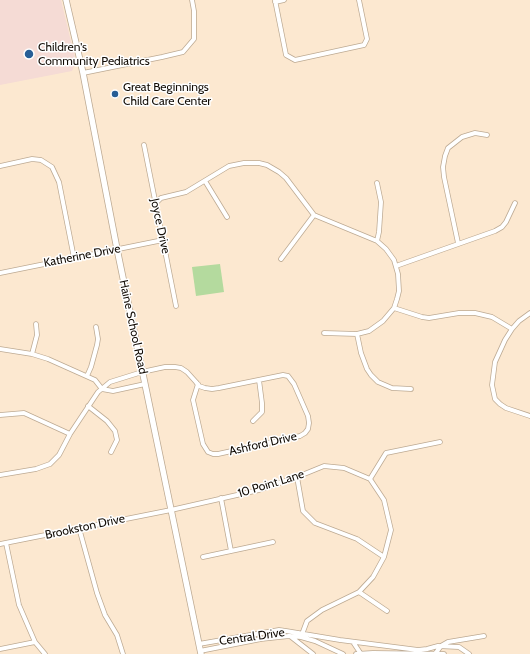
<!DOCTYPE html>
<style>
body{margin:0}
canvas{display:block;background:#fce8d0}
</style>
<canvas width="530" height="654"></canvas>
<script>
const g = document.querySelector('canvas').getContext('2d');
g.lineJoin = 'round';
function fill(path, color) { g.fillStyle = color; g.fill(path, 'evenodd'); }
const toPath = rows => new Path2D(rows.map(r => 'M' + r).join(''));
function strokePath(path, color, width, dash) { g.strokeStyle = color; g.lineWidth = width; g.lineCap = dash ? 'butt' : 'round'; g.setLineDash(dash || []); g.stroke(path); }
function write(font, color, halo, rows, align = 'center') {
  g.font = font + ' Cabin,sans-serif'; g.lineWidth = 3; g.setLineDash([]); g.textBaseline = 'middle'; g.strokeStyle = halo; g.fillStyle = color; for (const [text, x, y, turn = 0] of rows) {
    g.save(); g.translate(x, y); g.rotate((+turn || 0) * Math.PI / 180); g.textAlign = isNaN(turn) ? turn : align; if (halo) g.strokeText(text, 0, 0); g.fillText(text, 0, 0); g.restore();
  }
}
const commercial = toPath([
 [0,0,61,0,76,62,72,71,0,85]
]);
const green = toPath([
 [220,264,224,292,196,296,192,267]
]);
const street = toPath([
 [275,0,286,55,295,60,364,45,367,39,359,0],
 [275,2,284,0],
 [83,73,162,57,183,52,194,39,194,11,192,0],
 [144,145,176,306],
 [0,166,32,159,41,160,52,167,59,182,74,258],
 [205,181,227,217],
 [155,204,161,198,186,192,229,166,244,163,259,163,267,165,279,172,286,178,314,215,377,241,386,249,394,260,398,274,399,291,397,299,394,308,422,317,429,318,459,313,475,313,492,317,512,329],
 [377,241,379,232,381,202,377,183],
 [458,243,444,177,443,167,445,156,448,148,462,137,475,133,487,135],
 [281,259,314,215],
 [396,266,495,231,502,227,506,222,515,203],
 [0,273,163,240],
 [530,313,519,321,512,329,505,340,495,362,492,385,495,399,500,404,506,408,530,416],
 [324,333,357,334,369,331,383,321,394,308],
 [357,334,361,353,367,369,371,375,378,382,392,388,411,389],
 [0,349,32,354,48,359,95,380,102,389],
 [32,354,37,335,36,324],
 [87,376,91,367,97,345,98,339,96,327],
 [102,389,113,391,145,384],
 [88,406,107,421,115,431,117,440,111,452],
 [0,415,24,413,70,434],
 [253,421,262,412,262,403,259,380],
 [0,475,36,469,50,464,59,455,70,434,98,392,110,382,142,372,165,367,175,367,181,368,187,372,196,382,199,386,205,388,212,389,219,388,283,375,288,376,294,384,308,416,309,423,308,429,305,433,300,436,218,454,213,454,208,452,203,444,193,400,198,384],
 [297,477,303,511,315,523,357,539,384,557],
 [370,479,386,453,440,442],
 [221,498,231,551],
 [79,528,97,593,105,615,117,635,123,654],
 [0,544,171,510,259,490,297,477,324,466,344,468,370,479],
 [203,557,273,542],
 [359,592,387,611],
 [290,636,313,654],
 [301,637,307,621,322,610,359,592,373,577,384,557,391,530,384,500,370,479],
 [35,642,45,654],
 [353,642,361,654],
 [199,644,279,630,286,631,340,640,418,650,427,649,438,646,459,647,469,654],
 [0,649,35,642,19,605,6,543],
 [200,651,261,639,289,636,301,637,315,641,343,654],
 [356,654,373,653,444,654],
 [435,654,441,646,448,642,484,636]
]);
const secondary = toPath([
 [66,0,83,73,117,249,201,654]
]);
const markers = [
 [29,54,5,"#275e96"],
 [115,94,4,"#275e96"]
];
const poiNames = [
 ["Children's",38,47],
 ["Community Pediatrics",38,61],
 ["Great Beginnings",123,87],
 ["Child Care Center",123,101]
];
const streetNames = [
 ["Joyce Drive",160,226,78],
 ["Katherine Drive",82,256,-11],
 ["Haine School Road",133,327,78],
 ["Ashford Drive",263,444,-13],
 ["10 Point Lane",271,484,-17],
 ["Brookston Drive",85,527,-12],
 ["Central Drive",252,637,-8]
];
fill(commercial, '#f5dbd5');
fill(green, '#b4da9e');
strokePath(street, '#bdaa93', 5.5);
strokePath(secondary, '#bdaa93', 7);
strokePath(street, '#fff', 4);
strokePath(secondary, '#fff', 5.5);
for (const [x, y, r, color] of markers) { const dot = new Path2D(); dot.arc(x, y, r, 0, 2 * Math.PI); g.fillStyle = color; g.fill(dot); strokePath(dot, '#fff', 1.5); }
write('12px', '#120c05', '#fff', poiNames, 'left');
write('12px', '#120c05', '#fff', streetNames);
</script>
